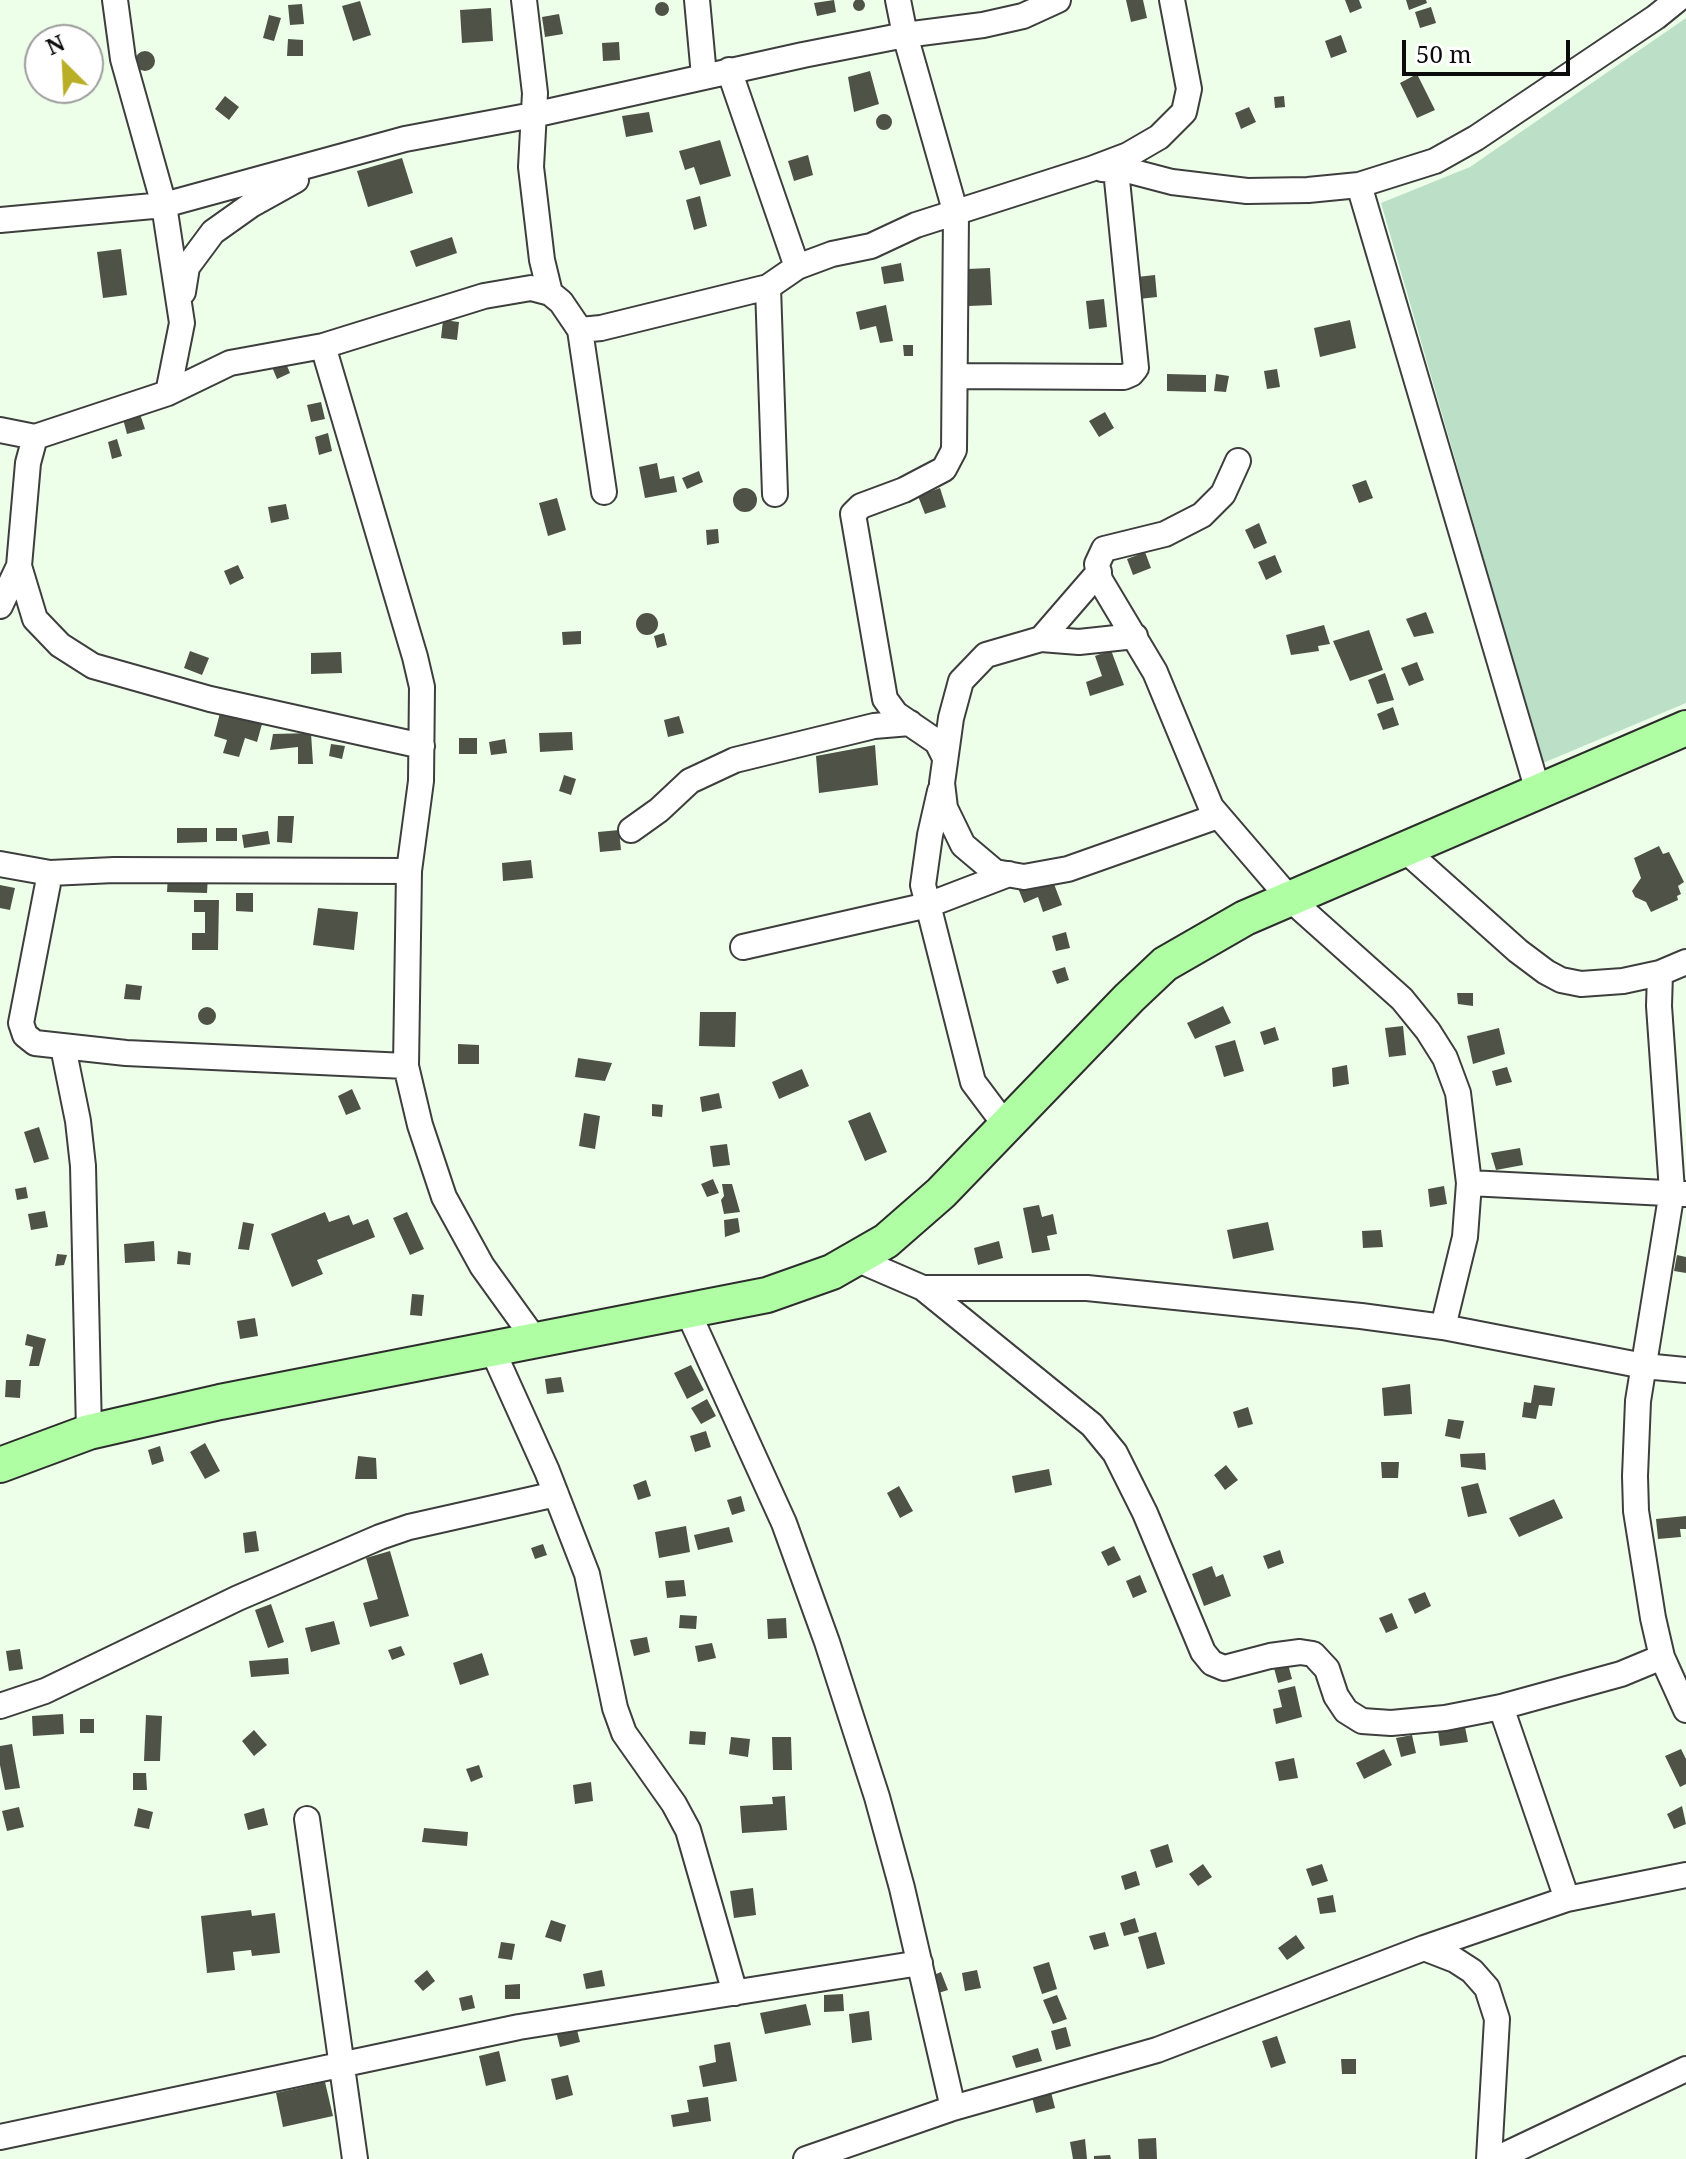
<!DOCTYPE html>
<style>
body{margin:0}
#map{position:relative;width:1686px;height:2159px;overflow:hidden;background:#eeffe9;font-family:"Noto Serif",serif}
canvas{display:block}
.north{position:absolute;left:24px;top:24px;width:80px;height:80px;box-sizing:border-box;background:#fff;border:2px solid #9d9d9d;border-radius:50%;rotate:336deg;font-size:22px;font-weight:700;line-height:32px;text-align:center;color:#0b0b0b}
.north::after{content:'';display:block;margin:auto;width:28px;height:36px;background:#b9ae25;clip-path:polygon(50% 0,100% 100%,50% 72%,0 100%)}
.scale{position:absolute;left:1402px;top:40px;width:168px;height:36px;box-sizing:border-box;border:4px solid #0b0b0b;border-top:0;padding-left:10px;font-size:24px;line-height:28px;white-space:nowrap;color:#0b0b0b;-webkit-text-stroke:6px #fff;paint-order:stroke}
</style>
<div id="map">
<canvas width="1686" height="2159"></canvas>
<div class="north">N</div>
<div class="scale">50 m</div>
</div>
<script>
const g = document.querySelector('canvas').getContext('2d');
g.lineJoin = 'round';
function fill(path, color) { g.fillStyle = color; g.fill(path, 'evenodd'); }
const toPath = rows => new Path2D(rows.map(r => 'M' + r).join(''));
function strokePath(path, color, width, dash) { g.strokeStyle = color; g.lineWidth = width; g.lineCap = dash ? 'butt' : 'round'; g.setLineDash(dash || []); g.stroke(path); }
const cemetery = toPath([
 [1686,18,1686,703,1543,763,1381,203,1470,167]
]);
const building = toPath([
 '853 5a6 6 0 1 1 12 0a6 6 0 1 1-12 0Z',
 [834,0,836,12,817,16,814,3],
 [1126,0,1143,0,1147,18,1131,22],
 [1345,0,1359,0,1362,8,1350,13],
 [1406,0,1426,0,1427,3,1409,10],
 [360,1,371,35,353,41,342,6],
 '655 9a7 7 0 1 1 14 0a7 7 0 1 1-14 0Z',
 [302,4,304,24,290,25,288,5],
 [1431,7,1436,23,1420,28,1415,12],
 [491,8,493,41,462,43,460,10],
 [559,14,563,34,545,37,542,17],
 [269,15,281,18,274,41,263,38],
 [1341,35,1347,52,1331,58,1325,41],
 [288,39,303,40,303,56,287,56],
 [619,42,620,60,603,61,602,43],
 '135 61a10 10 0 1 1 20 0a10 10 0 1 1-20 0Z',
 [870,71,879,104,854,112,848,77],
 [1417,74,1435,110,1417,118,1400,83],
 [225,96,239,107,229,120,215,109],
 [1284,96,1285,107,1275,108,1274,97],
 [1249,107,1256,122,1241,129,1235,113],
 [649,112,653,132,626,137,622,116],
 '876 122a8 8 0 1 1 16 0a8 8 0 1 1-16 0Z',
 [720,140,731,176,700,185,694,167,685,170,679,151],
 [808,155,813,175,794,181,788,161],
 [402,158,413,193,368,207,357,171],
 [700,196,707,226,694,230,686,200],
 [452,237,457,253,416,267,410,251],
 [121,249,127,295,103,298,97,252],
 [901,263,904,281,884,284,881,267],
 [990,268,992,305,969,306,967,269],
 [1155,275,1157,297,1139,299,1137,277],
 [1104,299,1107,327,1089,329,1086,301],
 [886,305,893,341,880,343,876,326,860,330,856,312],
 [443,320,459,322,457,340,441,338],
 [1350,320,1356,348,1320,357,1314,328],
 [903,345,913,345,913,356,904,356],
 [285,361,290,373,277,379,272,367],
 [1277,369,1280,387,1267,389,1264,371],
 [1167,374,1206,375,1206,392,1167,391],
 [1216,374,1229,376,1226,392,1214,391],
 [321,402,325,419,311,422,307,405],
 [1105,412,1114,428,1099,437,1089,421],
 [140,414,145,429,127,434,123,419],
 [328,433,332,451,319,455,315,437],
 [117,439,122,456,112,459,108,442],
 [657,463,660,479,674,476,677,492,645,498,639,467],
 [699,471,703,482,687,489,682,478],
 [1366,480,1373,498,1359,503,1352,485],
 [940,488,946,507,925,514,918,496],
 '733 500a12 12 0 1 1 24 0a12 12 0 1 1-24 0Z',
 [557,498,566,530,548,536,539,503],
 [286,504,289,519,271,523,268,507],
 [1259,523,1267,543,1254,549,1245,530],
 [718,529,719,543,707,545,706,530],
 [1145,552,1151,568,1133,575,1127,559],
 [1275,555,1282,572,1266,580,1258,562],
 [238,565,244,578,230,585,224,571],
 [1426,612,1434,633,1414,637,1406,619],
 '636 624a11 11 0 1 1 22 0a11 11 0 1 1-22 0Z',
 [1324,625,1330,644,1318,646,1319,651,1291,655,1286,635],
 [1369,630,1383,670,1350,681,1333,641],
 [581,631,581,644,563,645,562,632],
 [664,633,667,645,657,648,654,636],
 [1111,650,1124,685,1090,696,1086,682,1102,676,1095,656],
 [190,651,209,658,202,675,184,668],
 [341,652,342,673,311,674,311,653],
 [1417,662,1424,680,1409,686,1401,668],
 [1385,673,1394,700,1377,704,1368,680],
 [1393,707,1399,725,1383,730,1377,714],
 [220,713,262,724,257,742,245,738,239,757,223,753,227,740,214,736],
 [679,716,684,733,668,737,664,720],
 [572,732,573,750,540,752,539,733],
 [311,733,313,764,298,764,298,747,270,750,273,734],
 [459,738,477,738,477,754,459,754],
 [505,739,507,753,491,755,489,742],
 [331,744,345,746,342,759,329,756],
 [875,745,878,785,819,793,816,756],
 [564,775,576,779,571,795,559,791],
 [278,816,294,816,292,843,277,842],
 [177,828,207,828,207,842,177,843],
 [216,828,237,828,237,841,216,841],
 [619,830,621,850,600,852,598,832],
 [268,831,270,844,244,848,242,835],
 [1659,846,1663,854,1669,852,1684,882,1678,886,1681,894,1677,896,1678,900,1651,912,1646,902,1635,897,1632,891,1641,878,1634,858],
 [531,860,533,878,503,881,502,863],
 [168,875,208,876,207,893,167,892],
 [1051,876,1062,905,1043,912,1038,897,1024,903,1018,888],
 [0,885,15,888,10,910,0,908],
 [236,893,253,893,253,912,236,911],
 [194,900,219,900,218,950,192,950,192,933,205,933,205,912,194,912],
 [318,908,358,912,354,950,313,945],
 [1066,932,1070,948,1056,951,1052,936],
 [1065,967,1069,980,1057,984,1052,971],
 [126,984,142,986,140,1000,124,999],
 [1457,993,1473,993,1473,1006,1458,1004],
 [1223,1006,1231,1023,1195,1039,1187,1023],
 '198 1016a9 9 0 1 1 18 0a9 9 0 1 1-18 0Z',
 [700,1012,736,1012,735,1047,699,1046],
 [1403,1026,1406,1055,1389,1057,1385,1028],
 [1275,1027,1279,1040,1264,1045,1260,1032],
 [1499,1028,1505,1054,1473,1064,1467,1036],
 [1235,1040,1244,1071,1224,1077,1215,1046],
 [458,1044,479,1045,479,1064,458,1064],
 [578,1058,612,1063,605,1081,575,1077],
 [1347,1065,1349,1084,1333,1087,1332,1068],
 [1507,1067,1512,1082,1496,1086,1492,1071],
 [802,1069,809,1086,779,1099,772,1082],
 [352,1089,361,1109,346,1115,338,1096],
 [719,1093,722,1108,702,1112,700,1097],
 [652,1104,663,1105,662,1117,652,1116],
 [870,1112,887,1152,865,1161,848,1121],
 [584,1113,600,1116,595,1149,579,1146],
 [39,1127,49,1159,34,1163,24,1132],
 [727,1144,730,1165,713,1167,710,1146],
 [1520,1148,1523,1165,1496,1170,1491,1153],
 [713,1179,719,1193,707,1197,701,1184],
 [722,1184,732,1184,740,1212,724,1214,721,1200,724,1196],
 [1444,1186,1447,1204,1430,1207,1428,1189],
 [26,1187,28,1198,17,1200,15,1189],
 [1039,1205,1042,1217,1053,1214,1057,1234,1047,1236,1050,1250,1032,1253,1023,1208],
 [45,1211,48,1227,31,1230,28,1214],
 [325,1212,329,1222,349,1215,353,1225,368,1219,375,1237,317,1260,323,1274,292,1287,271,1234],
 [407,1212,424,1249,410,1255,393,1218],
 [738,1218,740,1232,725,1237,724,1220],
 [243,1222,254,1224,249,1250,238,1249],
 [1268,1222,1274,1250,1233,1259,1227,1230],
 [1381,1230,1383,1247,1363,1248,1362,1231],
 [154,1241,155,1261,125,1263,124,1244],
 [999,1241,1003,1258,978,1265,974,1248],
 [178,1251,191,1253,190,1265,177,1264],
 [57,1254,67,1255,64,1265,55,1266],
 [1677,1255,1686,1257,1686,1273,1674,1271],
 [412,1294,424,1295,422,1316,410,1315],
 [255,1318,258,1336,240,1339,237,1321],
 [27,1334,46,1339,39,1366,29,1366,33,1347,25,1345],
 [691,1365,704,1390,687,1399,674,1373],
 [561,1377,564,1392,547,1394,545,1379],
 [6,1380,21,1380,20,1398,5,1397],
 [1410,1384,1412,1414,1384,1416,1382,1388],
 [1534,1385,1555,1388,1552,1406,1539,1405,1536,1419,1522,1417,1524,1402,1531,1403],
 [707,1399,716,1416,701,1424,691,1408],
 [1248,1407,1253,1424,1238,1428,1233,1412],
 [1448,1419,1464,1421,1460,1439,1445,1436],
 [706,1431,711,1447,695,1452,690,1436],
 [205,1443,220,1471,205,1479,190,1452],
 [160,1446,164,1461,152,1465,148,1450],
 [1485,1453,1486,1470,1461,1467,1460,1454],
 [358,1456,376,1458,377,1479,355,1479],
 [1381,1462,1399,1462,1398,1478,1382,1478],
 [1226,1465,1238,1480,1225,1490,1214,1475],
 [1049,1469,1052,1485,1015,1493,1012,1476],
 [646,1480,651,1496,638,1500,633,1485],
 [1478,1483,1487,1513,1468,1517,1461,1487],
 [899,1486,913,1511,900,1518,887,1493],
 [741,1496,745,1511,732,1515,727,1500],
 [1554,1499,1563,1518,1519,1537,1509,1518],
 [1686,1516,1686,1529,1680,1529,1681,1537,1658,1539,1656,1519],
 [686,1526,690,1552,659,1558,655,1532],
 [729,1527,733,1542,698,1550,694,1535],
 [256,1531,259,1551,245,1553,243,1533],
 [543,1544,547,1555,535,1559,531,1548],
 [1114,1546,1121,1560,1108,1566,1101,1552],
 [1280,1550,1284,1563,1268,1569,1263,1556],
 [390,1551,409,1616,370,1627,363,1603,378,1599,366,1558],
 [1212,1566,1216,1577,1223,1574,1231,1596,1204,1606,1192,1574],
 [1140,1575,1147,1592,1133,1598,1126,1581],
 [684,1580,686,1596,667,1598,665,1581],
 [1425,1592,1431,1606,1415,1614,1408,1599],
 [271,1604,284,1642,268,1648,255,1610],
 [1392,1613,1398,1628,1386,1633,1379,1618],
 [680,1615,697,1616,696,1629,679,1628],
 [786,1618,787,1638,768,1639,767,1619],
 [334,1621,340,1644,311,1652,305,1628],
 [647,1637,650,1652,634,1656,630,1640],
 [712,1643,716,1658,698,1662,695,1646],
 [401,1646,405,1655,392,1660,388,1650],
 [20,1649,23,1669,9,1671,6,1651],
 [482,1653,489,1675,460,1685,453,1663],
 [288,1658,289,1674,251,1677,249,1661],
 [1288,1664,1292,1679,1278,1683,1274,1668],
 [1295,1686,1302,1717,1276,1724,1273,1709,1282,1707,1278,1690],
 [63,1714,64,1734,33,1736,32,1716],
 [146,1715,162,1716,160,1761,144,1761],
 [80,1719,94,1719,94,1733,80,1733],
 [1465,1727,1468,1742,1440,1746,1438,1731],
 [254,1730,267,1745,254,1756,242,1741],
 [690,1731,706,1732,705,1745,689,1744],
 [1412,1735,1416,1753,1401,1757,1396,1738],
 [731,1737,750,1739,748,1757,729,1754],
 [772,1737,791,1737,792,1770,773,1770],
 [12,1744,20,1788,5,1790,0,1765,0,1746],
 [1384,1749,1392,1765,1364,1779,1356,1763],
 [1681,1749,1686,1759,1686,1784,1680,1787,1665,1756],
 [1294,1758,1298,1778,1279,1781,1275,1762],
 [479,1765,483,1777,471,1782,466,1769],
 [133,1773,146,1773,147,1790,133,1790],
 [591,1782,593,1801,575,1804,573,1785],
 [785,1796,787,1830,742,1833,740,1806,773,1804,772,1797],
 [1682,1806,1686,1824,1674,1829,1667,1814],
 [19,1807,24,1827,7,1831,2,1811],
 [138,1808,153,1812,149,1829,134,1826],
 [264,1808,268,1825,248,1830,244,1814],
 [424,1828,468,1832,467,1846,422,1842],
 [1168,1844,1173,1862,1156,1868,1150,1850],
 [1203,1864,1212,1877,1198,1886,1189,1874],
 [1322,1864,1328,1881,1312,1886,1306,1869],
 [1136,1871,1140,1885,1125,1890,1121,1876],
 [753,1888,756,1915,734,1918,730,1891],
 [1333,1895,1336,1912,1320,1914,1317,1898],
 [251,1910,252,1916,275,1913,280,1953,252,1956,251,1950,233,1952,235,1970,207,1973,201,1916],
 [1135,1918,1139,1932,1124,1936,1120,1923],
 [551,1920,566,1925,561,1942,545,1937],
 [1105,1932,1109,1946,1094,1950,1089,1936],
 [1156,1932,1165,1964,1147,1969,1138,1937],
 [1296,1935,1305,1948,1287,1960,1278,1948],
 [501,1942,515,1944,512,1960,498,1958],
 [1049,1962,1057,1989,1042,1994,1033,1967],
 [427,1970,435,1981,423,1991,414,1981],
 [602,1970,605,1986,586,1989,583,1974],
 [977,1970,981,1988,965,1991,962,1973],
 [941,1972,948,1990,932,1995,926,1978],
 [520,1984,520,1999,505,1999,505,1985],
 [843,1994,844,2011,824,2012,824,1995],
 [472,1995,475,2008,462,2011,459,1998],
 [1057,1995,1067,2019,1053,2024,1043,2000],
 [806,2004,811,2025,765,2034,760,2013],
 [869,2011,872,2040,852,2043,849,2014],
 [576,2026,580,2042,560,2047,556,2031],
 [1066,2027,1071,2046,1056,2050,1051,2031],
 [1277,2036,1286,2063,1271,2068,1262,2041],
 [730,2042,737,2081,703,2087,699,2066,716,2062,714,2045],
 [1038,2048,1042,2061,1016,2068,1012,2056],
 [499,2051,506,2081,486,2086,479,2056],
 [1341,2059,1356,2059,1356,2074,1342,2074],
 [568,2075,573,2095,556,2100,551,2079],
 [325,2082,333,2116,283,2127,276,2093],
 [1051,2092,1055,2108,1036,2113,1032,2097],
 [708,2097,711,2121,673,2127,671,2115,689,2112,687,2100],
 [1156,2138,1157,2159,1139,2159,1138,2139],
 [1085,2139,1087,2159,1073,2159,1070,2142],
 [1110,2155,1111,2159,1094,2159,1094,2156]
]);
const street = toPath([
 [115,0,123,59,164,205,182,323,168,393],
 [524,0,535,93,531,167,542,260,550,293],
 [697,0,704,76],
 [898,0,905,35,956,214,954,450,944,469,904,490,861,506,853,514,885,699,896,714,937,742,944,756],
 [729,70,797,267],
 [1102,169,1130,171,1172,182,1247,191,1308,190,1359,185,1435,161,1476,138,1656,17,1677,0],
 [1359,185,1538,791],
 [0,220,164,205,405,139,533,115,803,55,905,35,983,25,1023,16,1058,0],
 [768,287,775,494],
 [183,292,187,267,213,232,251,205,296,180],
 [580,330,604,492],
 [323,346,415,657,422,687,421,781,409,871,406,1066,420,1125,444,1197,482,1266,536,1341],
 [955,376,1124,377,1131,374,1136,368,1116,170],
 [0,430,35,437,168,393,230,363,323,346,484,296,531,288,550,293,561,302,580,330,601,328,768,287,797,267,832,254,871,246,916,225,1091,169,1128,155,1159,137,1184,112,1189,89,1172,0],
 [1238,461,1223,494,1202,515,1165,534,1104,549,1097,564,1100,580,1155,672,1211,807,1290,899,1402,999,1428,1031,1445,1058,1458,1093,1469,1183],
 [19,566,35,619,60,645,93,666,210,699,422,746],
 [1099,572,1041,639,986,655,961,681,951,718,942,783,945,808,963,845,995,872,1024,877,1068,869,1218,816],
 [0,606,19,566,28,463,35,437],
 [1041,639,1079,642,1135,636],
 [940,791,930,835,923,885,973,1082,1006,1126],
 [631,830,659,810,690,781,735,760,874,726,910,723],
 [1405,850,1518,951,1546,972,1561,980,1581,984,1623,981,1660,973,1686,962],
 [0,864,50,873,114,870,409,871],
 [50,873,21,1023,25,1035,35,1043,126,1053,406,1066],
 [743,947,928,905,1009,874],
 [1660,973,1659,1006,1672,1191,1638,1401,1635,1476,1636,1511,1653,1618,1662,1657,1686,1710],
 [63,1047,78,1121,83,1166,89,1432],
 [856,1259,923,1288,1092,1425,1115,1453,1145,1513,1203,1652,1212,1663,1224,1668,1270,1656,1300,1652,1313,1654,1327,1669,1336,1696,1346,1711,1362,1721,1391,1723,1445,1718,1501,1707,1621,1674,1662,1657],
 [923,1288,1087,1288,1361,1316,1443,1327,1644,1366,1686,1370],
 [688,1312,784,1523,827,1642,877,1797,902,1888,953,2108],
 [1443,1327,1465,1237,1469,1183,1686,1194],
 [492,1349,547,1471,587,1574,615,1708,624,1733,674,1804,688,1830,735,1993],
 [0,1706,45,1691,238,1598,380,1537,409,1527,556,1494],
 [1501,1707,1567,1899],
 [307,1819,355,2159],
 [1424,1948,1455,1960,1472,1971,1487,1988,1497,2019,1489,2159],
 [0,2137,519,2027,920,1963],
 [806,2159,953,2108,1157,2050,1424,1948,1567,1899,1686,1875],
 [1496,2159,1686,2069]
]);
const secondary = toPath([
 [0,1465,89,1432,220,1402,767,1295,832,1272,886,1241,941,1193,1129,998,1165,964,1245,918,1686,728]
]);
fill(cemetery, '#bcdfc7');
fill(building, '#4f5347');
strokePath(street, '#3e3e3e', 28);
strokePath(secondary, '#2d2d2d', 38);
strokePath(street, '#fff', 24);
strokePath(secondary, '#b0fea4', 34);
</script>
